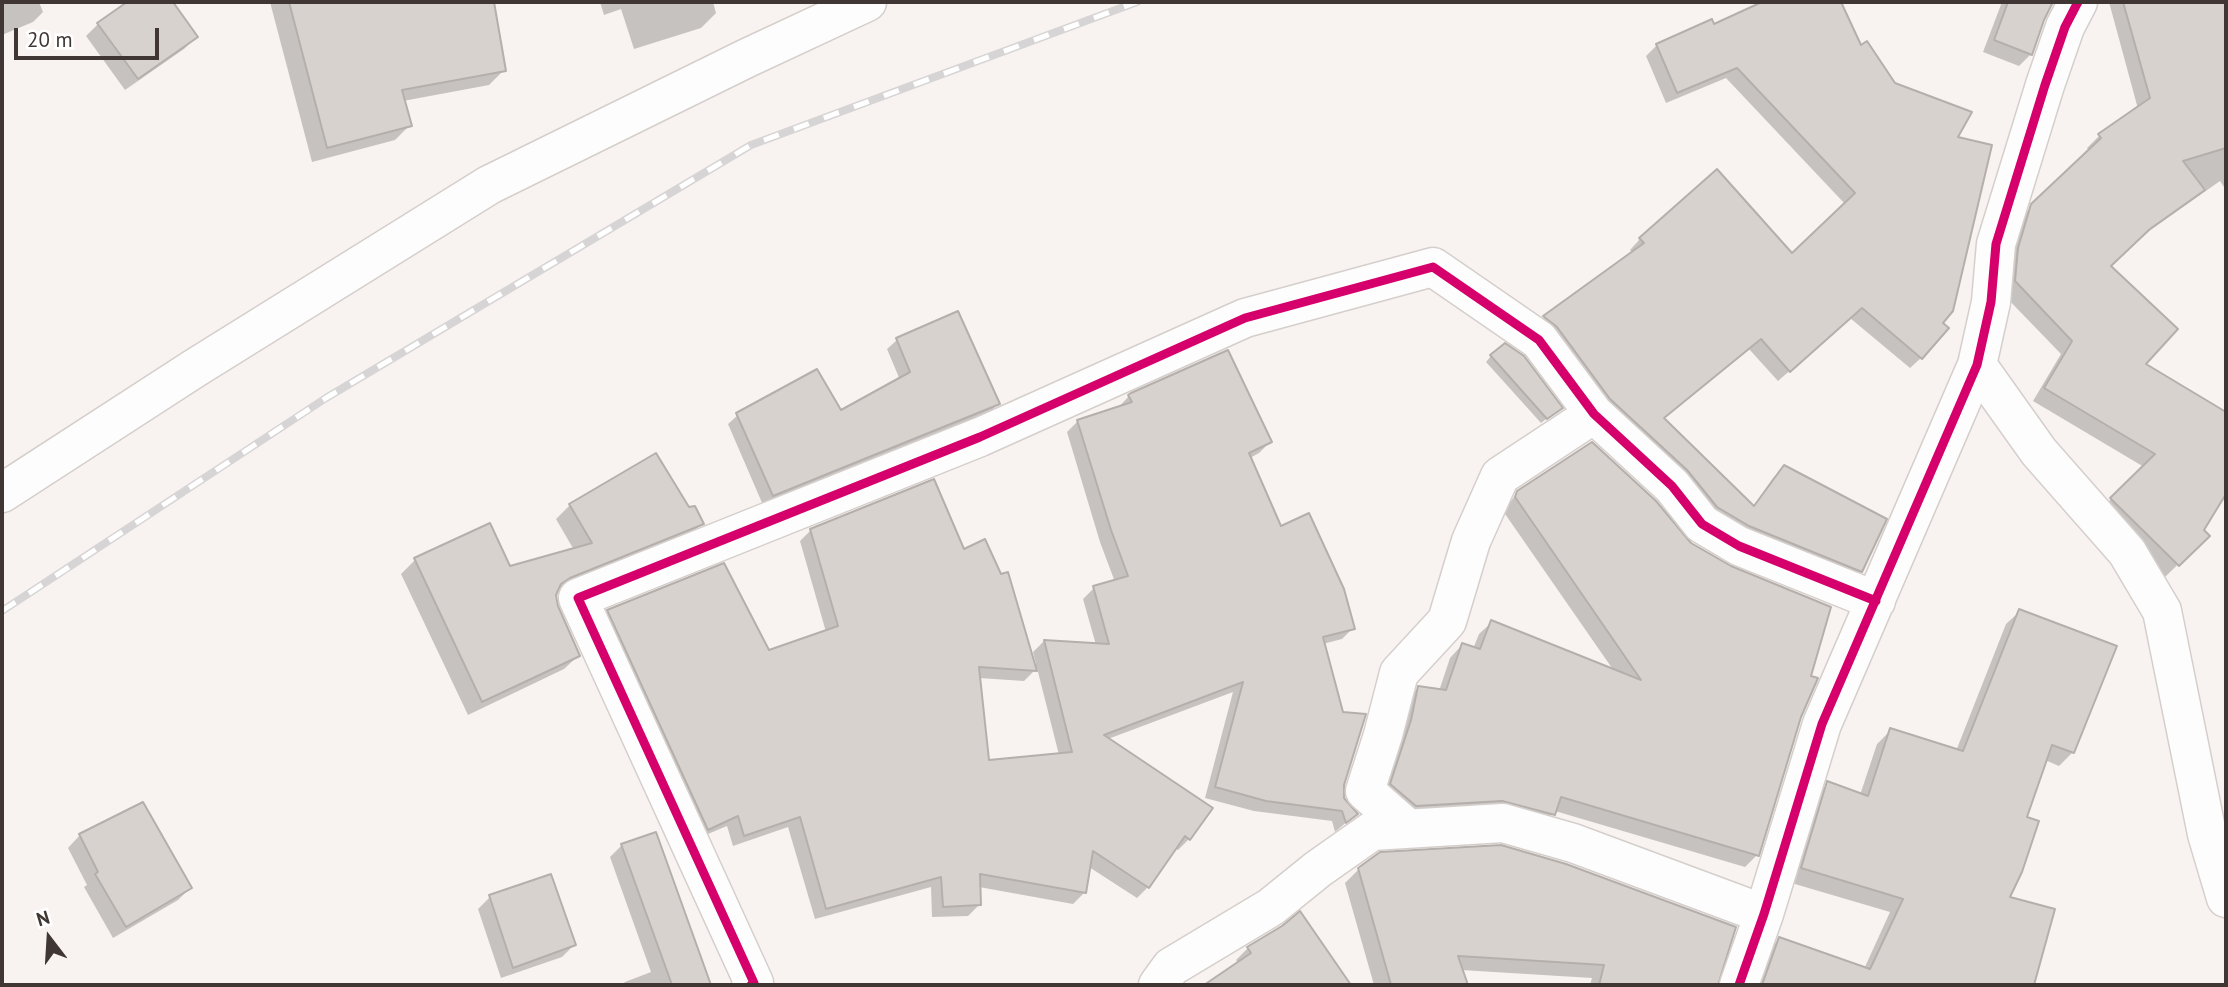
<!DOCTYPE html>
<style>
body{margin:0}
#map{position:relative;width:2228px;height:987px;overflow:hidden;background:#f8f3f1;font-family:"PT Sans",sans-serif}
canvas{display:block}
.frame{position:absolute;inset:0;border:4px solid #403633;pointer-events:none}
.north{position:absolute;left:14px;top:903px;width:70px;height:70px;-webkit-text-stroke:5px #fff;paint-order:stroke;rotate:343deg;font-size:19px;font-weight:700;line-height:28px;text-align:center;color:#403633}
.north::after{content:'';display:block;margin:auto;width:24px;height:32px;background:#403633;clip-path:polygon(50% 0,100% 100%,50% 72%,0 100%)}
.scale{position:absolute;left:14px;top:28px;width:145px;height:32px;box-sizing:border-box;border:4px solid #403633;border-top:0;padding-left:9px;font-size:21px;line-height:24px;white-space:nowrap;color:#403633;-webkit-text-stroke:5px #fff;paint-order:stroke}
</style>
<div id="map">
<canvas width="2228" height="987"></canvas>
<div class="frame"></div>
<div class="north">N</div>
<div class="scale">20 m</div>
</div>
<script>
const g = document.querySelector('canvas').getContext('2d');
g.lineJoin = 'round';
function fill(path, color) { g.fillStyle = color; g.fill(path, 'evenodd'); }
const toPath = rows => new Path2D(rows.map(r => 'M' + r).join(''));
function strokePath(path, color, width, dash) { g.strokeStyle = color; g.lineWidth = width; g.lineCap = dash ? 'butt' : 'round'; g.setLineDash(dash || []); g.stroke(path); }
const shadow = toPath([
 [2,2,39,2,43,12,33,22,2,35],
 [130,2,171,2,196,37,184,49,125,90,86,36,98,24],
 [270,2,492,2,504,70,489,85,403,101,410,125,395,140,312,162],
 [600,2,713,2,716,13,701,28,634,49,621,9,604,15],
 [1766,2,1839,2,1860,48,1894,84,1955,138,1941,323,1921,358,1910,368,1850,318,1778,381,1749,349,1663,419,1753,507,1773,478,1784,467,1861,571,1850,582,1738,537,1534,328,1544,318,1633,253,1630,250,1640,239,1792,256,1845,204,1726,78,1666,103,1646,56,1657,45,1713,26],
 [2002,2,2052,2,2044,16,2031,54,2019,66,1983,52],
 [2109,2,2226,2,2226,190,2220,181,2135,241,2109,266,2143,364,2224,413,2226,411,2226,490,2201,531,2207,536,2165,577,2099,511,2144,467,2033,401,2061,354,2003,294,2019,219,2089,151,2087,148,2099,136,2138,109],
 [897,340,998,404,988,414,763,505,728,424,738,415,840,412,900,380,887,349],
 [1491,356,1560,408,1541,423,1486,362],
 [1129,396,1270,442,1259,453,1250,458,1280,528,1353,628,1342,639,1323,644,1342,798,1356,814,1335,832,1332,821,1254,811,1205,798,1233,692,1108,739,1210,808,1189,839,1178,850,1175,848,1148,887,1137,898,1089,867,1084,893,1073,904,979,887,979,905,968,916,932,917,931,887,815,919,788,827,733,846,727,826,696,839,597,622,608,611,768,653,826,632,800,541,811,530,963,551,1033,664,1036,664,1033,652,1044,641,1096,645,1083,599,1094,588,1115,582,1100,542,1067,432,1078,421,1117,409],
 [1037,668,1059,755,988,761,979,678,1024,681],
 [1518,492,1799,717,1757,855,1745,867,1555,811,1541,827,1403,818,1379,797,1406,700,1419,687,1439,691,1450,658,1462,645,1473,649,1479,634,1492,622,1614,671,1503,511],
 [570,505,688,509,702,523,688,537,557,590,555,595,556,607,578,656,564,669,468,715,401,574,415,560,509,568,574,550,556,519],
 [2020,611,2073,752,2059,766,2045,760,2025,818,2008,898,2053,910,2033,985,1754,985,1766,953,1779,939,1864,969,1890,912,1788,882,1814,797,1828,784,1860,795,1877,744,1891,730,1956,751,2006,624],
 [655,834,709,985,621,985,625,982,651,972,610,857,622,845],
 [80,835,190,888,178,900,113,938,84,887,87,885,68,848],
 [1359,869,1717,977,1716,985,1590,985,1592,978,1461,970,1466,985,1374,985,1345,883],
 [490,897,574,945,562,957,501,978,478,909],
 [1300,914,1349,985,1207,985,1239,964,1236,960,1248,948,1283,927]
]);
const building = toPath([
 [127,2,173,2,198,37,138,79,97,23,127,2],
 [289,2,494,2,506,71,402,90,412,126,327,148,289,2],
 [1762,2,1841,2,1861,45,1867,41,1895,83,1972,112,1958,137,1992,145,1953,311,1943,323,1949,328,1922,359,1862,308,1790,372,1761,339,1664,418,1754,506,1784,465,1887,519,1862,572,1749,526,1717,507,1687,470,1610,399,1557,327,1543,316,1644,243,1639,238,1717,169,1792,253,1855,193,1737,68,1677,93,1656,44,1712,19,1714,24,1762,2],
 [2008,2,2053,2,2044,20,2032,55,1994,40,2008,2],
 [2123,2,2226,2,2226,148,2183,161,2205,190,2150,229,2111,266,2178,329,2146,364,2226,412,2226,494,2204,530,2210,536,2179,566,2110,498,2155,454,2044,388,2072,341,2015,281,2018,248,2031,204,2101,138,2098,134,2150,98,2123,2],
 [958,311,1000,404,773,496,736,413,817,369,841,410,910,372,896,338,958,311],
 [1505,343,1524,356,1563,408,1547,419,1490,355,1505,343],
 [1228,350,1272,442,1249,453,1281,526,1309,513,1344,589,1355,629,1323,637,1343,712,1366,714,1344,785,1344,798,1358,814,1346,823,1342,811,1266,801,1215,787,1243,682,1104,735,1213,808,1190,840,1185,836,1149,888,1093,851,1086,893,980,874,981,905,943,907,941,877,826,909,800,817,744,836,738,816,708,830,607,610,724,563,769,650,838,626,810,529,934,479,964,549,985,539,1001,574,1008,572,1037,671,979,667,989,760,1072,752,1044,640,1109,644,1093,586,1128,576,1111,530,1077,420,1132,402,1128,395,1131,393,1228,350],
 [1592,442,1656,501,1691,543,1731,566,1831,607,1811,676,1818,678,1801,717,1759,856,1561,797,1555,815,1502,801,1416,806,1390,784,1411,720,1418,686,1446,690,1462,643,1480,649,1491,620,1641,680,1515,497,1517,491,1592,442],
 [656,453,689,507,695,506,704,524,570,578,561,584,556,595,558,606,580,656,482,702,414,558,490,523,510,566,592,543,569,504,656,453],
 [2019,609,2117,646,2074,753,2052,745,2027,817,2039,821,2022,872,2010,897,2055,909,2034,985,1762,985,1779,937,1870,969,1903,899,1801,868,1827,781,1868,796,1890,728,1963,751,2019,609],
 [143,802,192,888,126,927,95,874,98,872,79,834,143,802],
 [656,832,711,985,672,985,621,844,656,832],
 [1501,845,1566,864,1736,927,1718,985,1599,985,1604,965,1458,956,1468,985,1391,985,1358,868,1380,852,1501,845],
 [551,874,576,945,513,968,489,895,551,874],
 [1300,911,1351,985,1204,985,1251,953,1247,947,1282,926,1300,911]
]);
const minor = toPath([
 [1977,365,2039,452,2127,552,2162,611,2207,834,2226,898],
 [2,493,195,368,489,185,747,58,867,2],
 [1406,827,1365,791,1383,735,1399,673,1447,621,1471,541,1500,476,1594,414],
 [751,985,754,983,578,598,980,437,1245,318,1433,267,1539,340,1594,414,1672,486,1702,524,1739,546,1876,601],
 [1158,985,1171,967,1271,907,1318,869,1372,831,1503,823,1573,843,1764,914],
 [1739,985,1764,914,1822,724,1977,365,1991,302,1996,244,2045,85,2065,27,2078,2]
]);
const rail = toPath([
 [2,611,326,398,751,145,1137,2]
]);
const cycleway = toPath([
 [751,985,754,983,578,598,980,437,1245,318,1433,267,1539,340,1594,414,1672,486,1702,524,1739,546,1876,601],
 [1739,985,1764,914,1822,724,1977,365,1991,302,1996,244,2045,85,2065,27,2078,2]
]);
fill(shadow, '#0003');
fill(building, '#d8d2ce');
strokePath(building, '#b5afac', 2);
strokePath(minor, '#d5cfcc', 41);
strokePath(minor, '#fefdfd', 38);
strokePath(rail, '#d6d4d4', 8);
strokePath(rail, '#fff', 5, [16]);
strokePath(cycleway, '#d6006c', 9);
</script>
